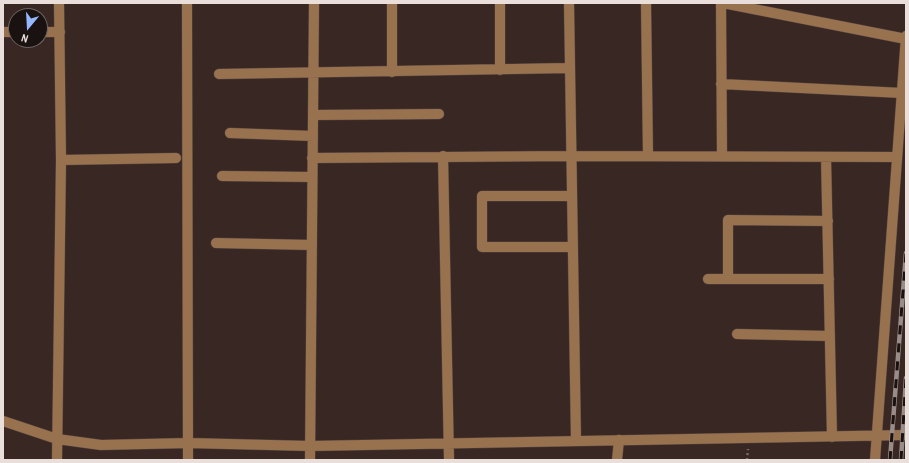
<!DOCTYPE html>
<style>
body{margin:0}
#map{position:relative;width:909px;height:463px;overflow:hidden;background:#382722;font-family:"Archivo Narrow",sans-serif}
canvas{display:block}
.frame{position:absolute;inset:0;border:4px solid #eadedb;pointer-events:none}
.north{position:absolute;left:8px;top:8px;width:40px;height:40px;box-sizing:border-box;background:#1a1210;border:1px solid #6d6461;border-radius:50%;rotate:198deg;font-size:11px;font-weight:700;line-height:16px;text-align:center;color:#eadedb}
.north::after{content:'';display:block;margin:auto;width:14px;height:18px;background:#94b7fd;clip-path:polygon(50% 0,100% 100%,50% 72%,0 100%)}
</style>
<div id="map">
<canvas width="909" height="463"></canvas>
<div class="frame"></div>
<div class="north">N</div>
</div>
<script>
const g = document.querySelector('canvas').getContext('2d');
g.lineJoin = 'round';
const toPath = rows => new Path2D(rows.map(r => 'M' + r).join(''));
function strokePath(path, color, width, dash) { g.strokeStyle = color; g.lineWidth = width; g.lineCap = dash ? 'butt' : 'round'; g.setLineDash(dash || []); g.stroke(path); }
const path = toPath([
 [747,460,748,449]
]);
const minor = toPath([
 [187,3,188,460],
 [392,3,392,72],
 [500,3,500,70],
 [569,3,576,441],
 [646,3,648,156],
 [721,3,722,156],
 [723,3,906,39],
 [3,32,16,32],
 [40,32,60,32],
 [219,74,570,68],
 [721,84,902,93],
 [313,115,439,114],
 [230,133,313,136],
 [443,156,449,460],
 [826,157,832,437],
 [312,158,571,156,897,157],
 [61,160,176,158],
 [222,176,312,177],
 [572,196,482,196,482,247,573,247],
 [216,243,312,245],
 [708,279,829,279],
 [728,279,728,220,828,221],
 [737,334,830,336],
 [3,421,57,439,101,445,188,443,310,446,906,435],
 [57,460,61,160,59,3],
 [310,460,314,3],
 [617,460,619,440],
 [875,460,906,36]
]);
const rail = toPath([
 [890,460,906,253],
 [901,460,906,378]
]);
strokePath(minor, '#544440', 11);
strokePath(path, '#7a6a66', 2.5, [2, 3]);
strokePath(minor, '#98714f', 10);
strokePath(rail, '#9a8c88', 4.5);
strokePath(rail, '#1a1210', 3, [9]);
</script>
